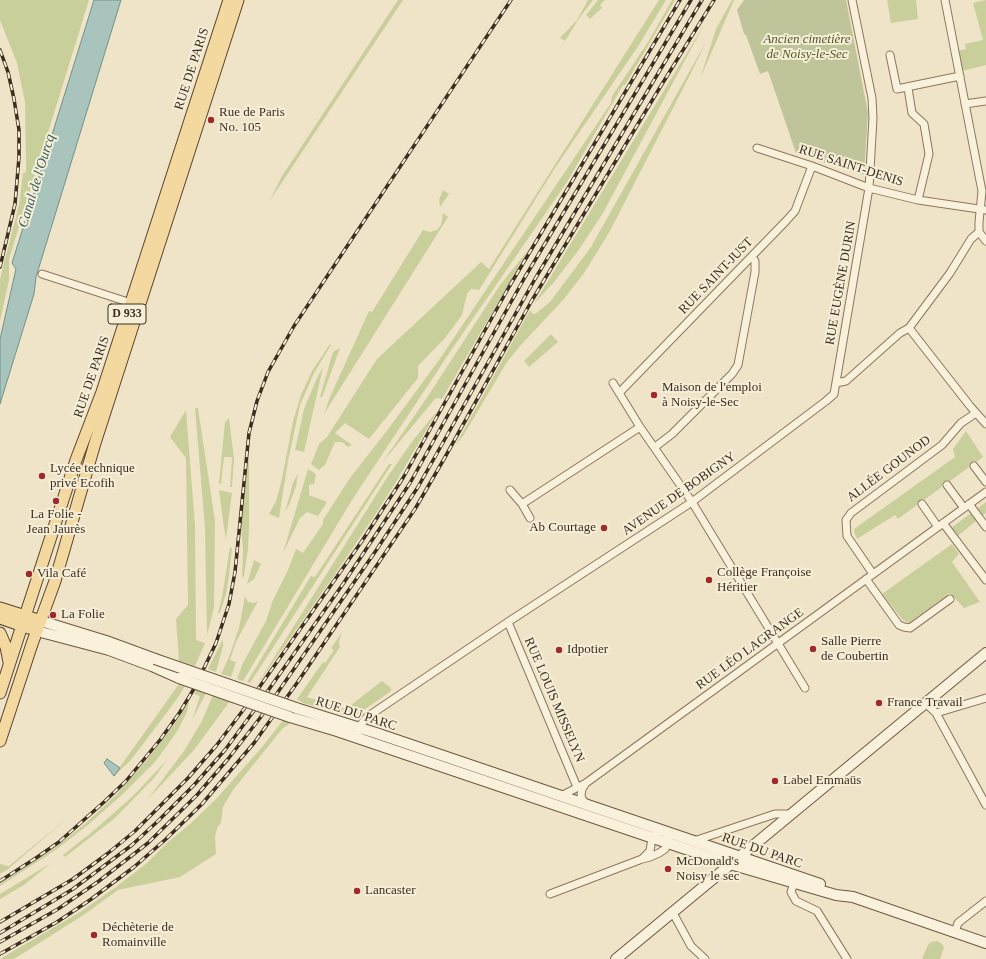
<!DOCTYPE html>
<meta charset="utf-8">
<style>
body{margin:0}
canvas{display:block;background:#f0e4c8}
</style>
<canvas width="986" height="959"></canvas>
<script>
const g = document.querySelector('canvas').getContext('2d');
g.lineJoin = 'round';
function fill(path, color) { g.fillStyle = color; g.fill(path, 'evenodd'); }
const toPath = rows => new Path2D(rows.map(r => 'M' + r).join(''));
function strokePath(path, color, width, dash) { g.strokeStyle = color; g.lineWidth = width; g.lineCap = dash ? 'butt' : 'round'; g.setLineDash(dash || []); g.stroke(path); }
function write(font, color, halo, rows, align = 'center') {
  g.font = font + ' Georgia,serif'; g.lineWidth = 4; g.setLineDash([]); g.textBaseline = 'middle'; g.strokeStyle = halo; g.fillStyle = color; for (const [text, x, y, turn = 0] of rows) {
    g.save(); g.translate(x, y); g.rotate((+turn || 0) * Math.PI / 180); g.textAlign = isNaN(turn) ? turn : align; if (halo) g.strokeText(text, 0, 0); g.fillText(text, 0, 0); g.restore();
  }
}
const green = toPath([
 [0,0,89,0,9,259,9,280,0,321,0,279,19,205,23,173,26,172,26,162,25,102,17,63,0,20],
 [398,0,403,0,269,202,282,176],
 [588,0,593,0,580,17,565,41,560,38,577,20],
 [598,0,605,0,600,5,602,8,590,19,586,15],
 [659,0,666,0,639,45,555,168,479,290,471,289,467,294,462,315,445,338,418,366,418,378,369,439,345,423,335,433,352,445,348,447,342,442,335,442,325,465,319,470,311,464,319,444,327,437,377,359,481,262,489,269],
 [672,0,675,0,625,85,623,85,567,182,450,352,352,500,243,681,237,679,243,663,266,621,273,600,288,570,296,549,303,553,323,524,323,520,350,478,386,432,439,360,611,103,612,96,648,42],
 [732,0,734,0,700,79,716,29],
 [887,0,916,0,918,19,891,23],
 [986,0,986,65,962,71,957,51,966,49,965,44,983,40,973,3],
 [705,23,603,213,578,251,554,282,534,304],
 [707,40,691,73,610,231,596,254,584,273,564,299,520,346,507,362,463,436,455,446,530,310,532,313,535,314,550,302,591,247],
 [443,190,449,194,440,207,439,200],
 [443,213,448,217,324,414,330,397,369,311,372,312,423,230,430,232,437,230,441,225],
 [529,249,442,399,437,398,434,400,382,463,428,396,500,285],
 [551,334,558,342,529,367,524,361],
 [330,344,331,345,314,373,300,405,288,461,279,518,269,514,276,501,282,479,293,421,301,395,312,371],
 [340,348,322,397,320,397,333,352],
 [323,367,304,452,295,450,304,409,317,378],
 [195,408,198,408,215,521,214,608,207,635,205,529],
 [186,410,195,525,196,640,205,643,195,666,179,661,176,619,188,605,186,458,170,437],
 [438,410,396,482,375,515,336,573,255,688,388,476,414,439],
 [229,418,234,459,232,487,230,487,232,457,224,457,221,484,219,483,225,422],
 [966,431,983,457,898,519,895,515,857,539,854,532,854,529,955,457,953,449],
 [249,454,249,527,248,549,244,576,242,578,243,551,241,525],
 [389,464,392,464,250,683,247,682,311,576,315,577],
 [308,469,316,474,314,484,309,485,309,495,327,502,318,516,307,512,300,518,283,553],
 [298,473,296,486,290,503,285,512,293,483],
 [219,490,232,493,226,540,223,521],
 [986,502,986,513,954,539,947,531],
 [952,544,959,554,952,562,980,602,964,608,950,593,909,623,903,620,882,594],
 [230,547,232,548,229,576,226,594,220,613,218,613,222,597],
 [254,560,261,564,254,579,247,584],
 [245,596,248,602,254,603,258,601,236,642,230,660,236,662,231,677,221,674,229,657,239,628],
 [342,632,339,642,340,647,307,697,346,709,382,681,391,688,391,691,354,717,303,703,297,699,323,662,325,663,334,650,331,648],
 [223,639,223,646,216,672,208,669],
 [179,684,185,686,177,699,131,760,112,778],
 [197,689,206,693,192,720,200,696,194,694],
 [213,695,230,701,194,750,147,800,184,751,202,721],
 [189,702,187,712,178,730,166,747,155,762,124,793,89,824,57,849,0,886,0,884,55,848,87,822,116,795,146,761,173,726],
 [284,719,291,722,288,725,283,728,233,790,223,807,221,823,218,826,215,836,216,854,180,877,118,890,85,914,14,959,0,959,80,912,116,887,147,863,168,842,190,824,217,798,263,746],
 [167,760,154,778,115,818,65,857,63,855,92,832,132,797],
 [70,816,8,869,0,874,0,864,9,866],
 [51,863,24,885,0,899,0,894],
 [937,941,941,943,944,947,940,959,922,959,928,945,931,942]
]);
const cemetery = toPath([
 [744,0,846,0,868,113,864,174,862,175,796,153,768,71,760,74,746,35,744,34,737,10]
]);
const water = toPath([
 [94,0,121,0,36,277,34,294,0,404,0,339,16,269,12,263,94,0],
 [107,759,120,768,114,776,104,763,107,759]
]);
const street = toPath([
 [945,0,982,191,979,222,979,232],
 [890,55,897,89,960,76],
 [908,88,912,113,924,124,929,154,918,200],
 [965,104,986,101],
 [757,148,812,166,869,188,918,200,986,210],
 [979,232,986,241],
 [42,274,131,303],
 [909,328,970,406,986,424],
 [613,383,640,427,692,502,805,688],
 [836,383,846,381,900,333,909,328,950,273,971,239,979,232],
 [619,393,786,221,795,211,812,166],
 [655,447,672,434,732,374,738,365,755,272,755,261,752,257],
 [974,466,986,482],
 [947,485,964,508],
 [510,490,522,504,530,518],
 [522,504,640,427],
 [922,504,938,527],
 [969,504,986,527],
 [943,523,986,580],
 [873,574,847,536,846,520,851,513,942,445,961,423,976,413],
 [866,579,899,625,904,627,910,628,950,599],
 [508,622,577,787],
 [925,703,936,713,986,805],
 [936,713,986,698],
 [358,732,359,727,367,717,508,622,692,502,826,401,834,394,869,188,873,118,872,98,852,0],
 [586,783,582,789,581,795,582,799,587,805],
 [561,796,586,783,986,492],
 [694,841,775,814,792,814],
 [794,883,791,892,796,901,817,911,847,959],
 [550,894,642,859,650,857,659,853,665,849,668,844,668,835,663,830,657,833,652,838,650,851,642,859],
 [673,913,691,946,705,959],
 [955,932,958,923,986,901]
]);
const secondary = toPath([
 [41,621,106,641,155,659],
 [37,631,109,650,152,666,179,678],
 [296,708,376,733,820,884],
 [290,717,337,731,730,864,836,895,853,897,986,943],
 [616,959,986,653]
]);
const primary = toPath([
 [0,608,41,621],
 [0,618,29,628],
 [0,633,6,647,9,662],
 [0,693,76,460,102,392,229,0],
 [0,741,32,644,55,581,95,443,238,0]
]);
const rail = toPath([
 [0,50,8,72,14,99,19,130,19,157,15,204,0,267],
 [0,881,36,858,59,842,104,802,126,781,160,740,180,712,195,687,216,643,229,604,235,572,249,433,257,401,268,372,294,326,511,0],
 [0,922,73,879,107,854,135,831,188,778,216,746,244,709,362,541,403,478,509,287,680,0],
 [0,933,73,889,132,845,158,821,194,785,225,750,253,712,343,584,410,483,525,277,691,0],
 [0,942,58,909,99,881,148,843,197,795,228,759,260,718,375,552,418,487,535,279,702,0],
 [0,954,57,922,90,900,134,867,166,839,202,804,254,743,297,683,415,509,444,459,531,302,659,89,714,0]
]);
const secondaryBridge = toPath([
 [155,659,296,708],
 [179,678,290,717]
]);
const markers = [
 [211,120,4,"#9e2a2b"],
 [654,395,4,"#9e2a2b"],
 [42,476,4,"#9e2a2b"],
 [56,501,4,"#9e2a2b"],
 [604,528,4,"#9e2a2b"],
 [29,574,4,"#9e2a2b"],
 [709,580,4,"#9e2a2b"],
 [53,615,4,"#9e2a2b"],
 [813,649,4,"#9e2a2b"],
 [559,650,4,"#9e2a2b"],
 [879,703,4,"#9e2a2b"],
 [775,781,4,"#9e2a2b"],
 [668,869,4,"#9e2a2b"],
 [357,891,4,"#9e2a2b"],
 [94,935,4,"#9e2a2b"]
];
const shields = [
 [127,314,38]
];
const shieldNames = [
 ["D 933",127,314]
];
const parkNames = [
 ["Ancien cimetière",807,40],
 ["de Noisy-le-Sec",807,55]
];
const streetNames = [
 ["RUE DE PARIS",192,69,-72],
 ["RUE SAINT-DENIS",851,166,18],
 ["RUE SAINT-JUST",716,276,-46],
 ["RUE EUGÈNE DURIN",841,283,-80],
 ["RUE DE PARIS",92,377,-71],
 ["ALLÉE GOUNOD",889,469,-37],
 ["AVENUE DE BOBIGNY",679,494,-35],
 ["RUE LÉO LAGRANGE",750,649,-36],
 ["RUE LOUIS MISSELYN",554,700,67],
 ["RUE DU PARC",356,714,18],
 ["RUE DU PARC",762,851,19]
];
const poiNames = [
 ["Rue de Paris",219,113],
 ["No. 105",219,128],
 ["Maison de l'emploi",662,388],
 ["à Noisy-le-Sec",662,403],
 ["Lycée technique",50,469],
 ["privé Ecofih",50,484],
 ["La Folie -",56,515,"center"],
 ["Jean Jaurès",56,530,"center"],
 ["Ab Courtage",596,528,"right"],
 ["Collège Françoise",717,573],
 ["Héritier",717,588],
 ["Vila Café",37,574],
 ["La Folie",61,615],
 ["Salle Pierre",821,642],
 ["de Coubertin",821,657],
 ["Idpotier",567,650],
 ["France Travail",887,703],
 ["Label Emmaüs",783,781],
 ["McDonald's",676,862],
 ["Noisy le sec",676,877],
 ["Lancaster",365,891],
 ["Déchèterie de",102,928],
 ["Romainville",102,943]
];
const waterNames = [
 ["Canal de l'Ourcq",37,181,-73]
];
fill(green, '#c9cf9b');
fill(cemetery, '#bfc49a');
fill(water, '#a9c4bc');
strokePath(water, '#6f938a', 1);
strokePath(street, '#8d765c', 9);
strokePath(secondary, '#6f573f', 12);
strokePath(primary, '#5b4430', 13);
strokePath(street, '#faf1dc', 7);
strokePath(secondary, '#faf1dc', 10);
strokePath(primary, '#f3d9a0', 11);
strokePath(rail, '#3d2e20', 3.5);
strokePath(rail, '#f7eed8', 2, [6]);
strokePath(secondaryBridge, '#6f573f', 12, []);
strokePath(secondaryBridge, '#faf1dc', 10);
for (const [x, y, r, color] of markers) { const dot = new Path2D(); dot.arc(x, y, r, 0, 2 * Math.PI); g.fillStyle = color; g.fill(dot); strokePath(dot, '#f7eed8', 1.5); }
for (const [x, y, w] of shields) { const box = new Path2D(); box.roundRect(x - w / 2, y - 10, w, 20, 3); g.fillStyle = '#f7eed8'; g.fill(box); strokePath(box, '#3d2e20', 1); }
write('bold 12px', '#3d2e20', null, shieldNames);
write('italic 13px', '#4d5a26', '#f7eed8', parkNames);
write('13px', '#3d2e20', '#f7eed8', streetNames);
write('13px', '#3d2e20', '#f7eed8', poiNames, 'left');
write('italic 14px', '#2f5d5a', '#f7eed8', waterNames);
</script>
